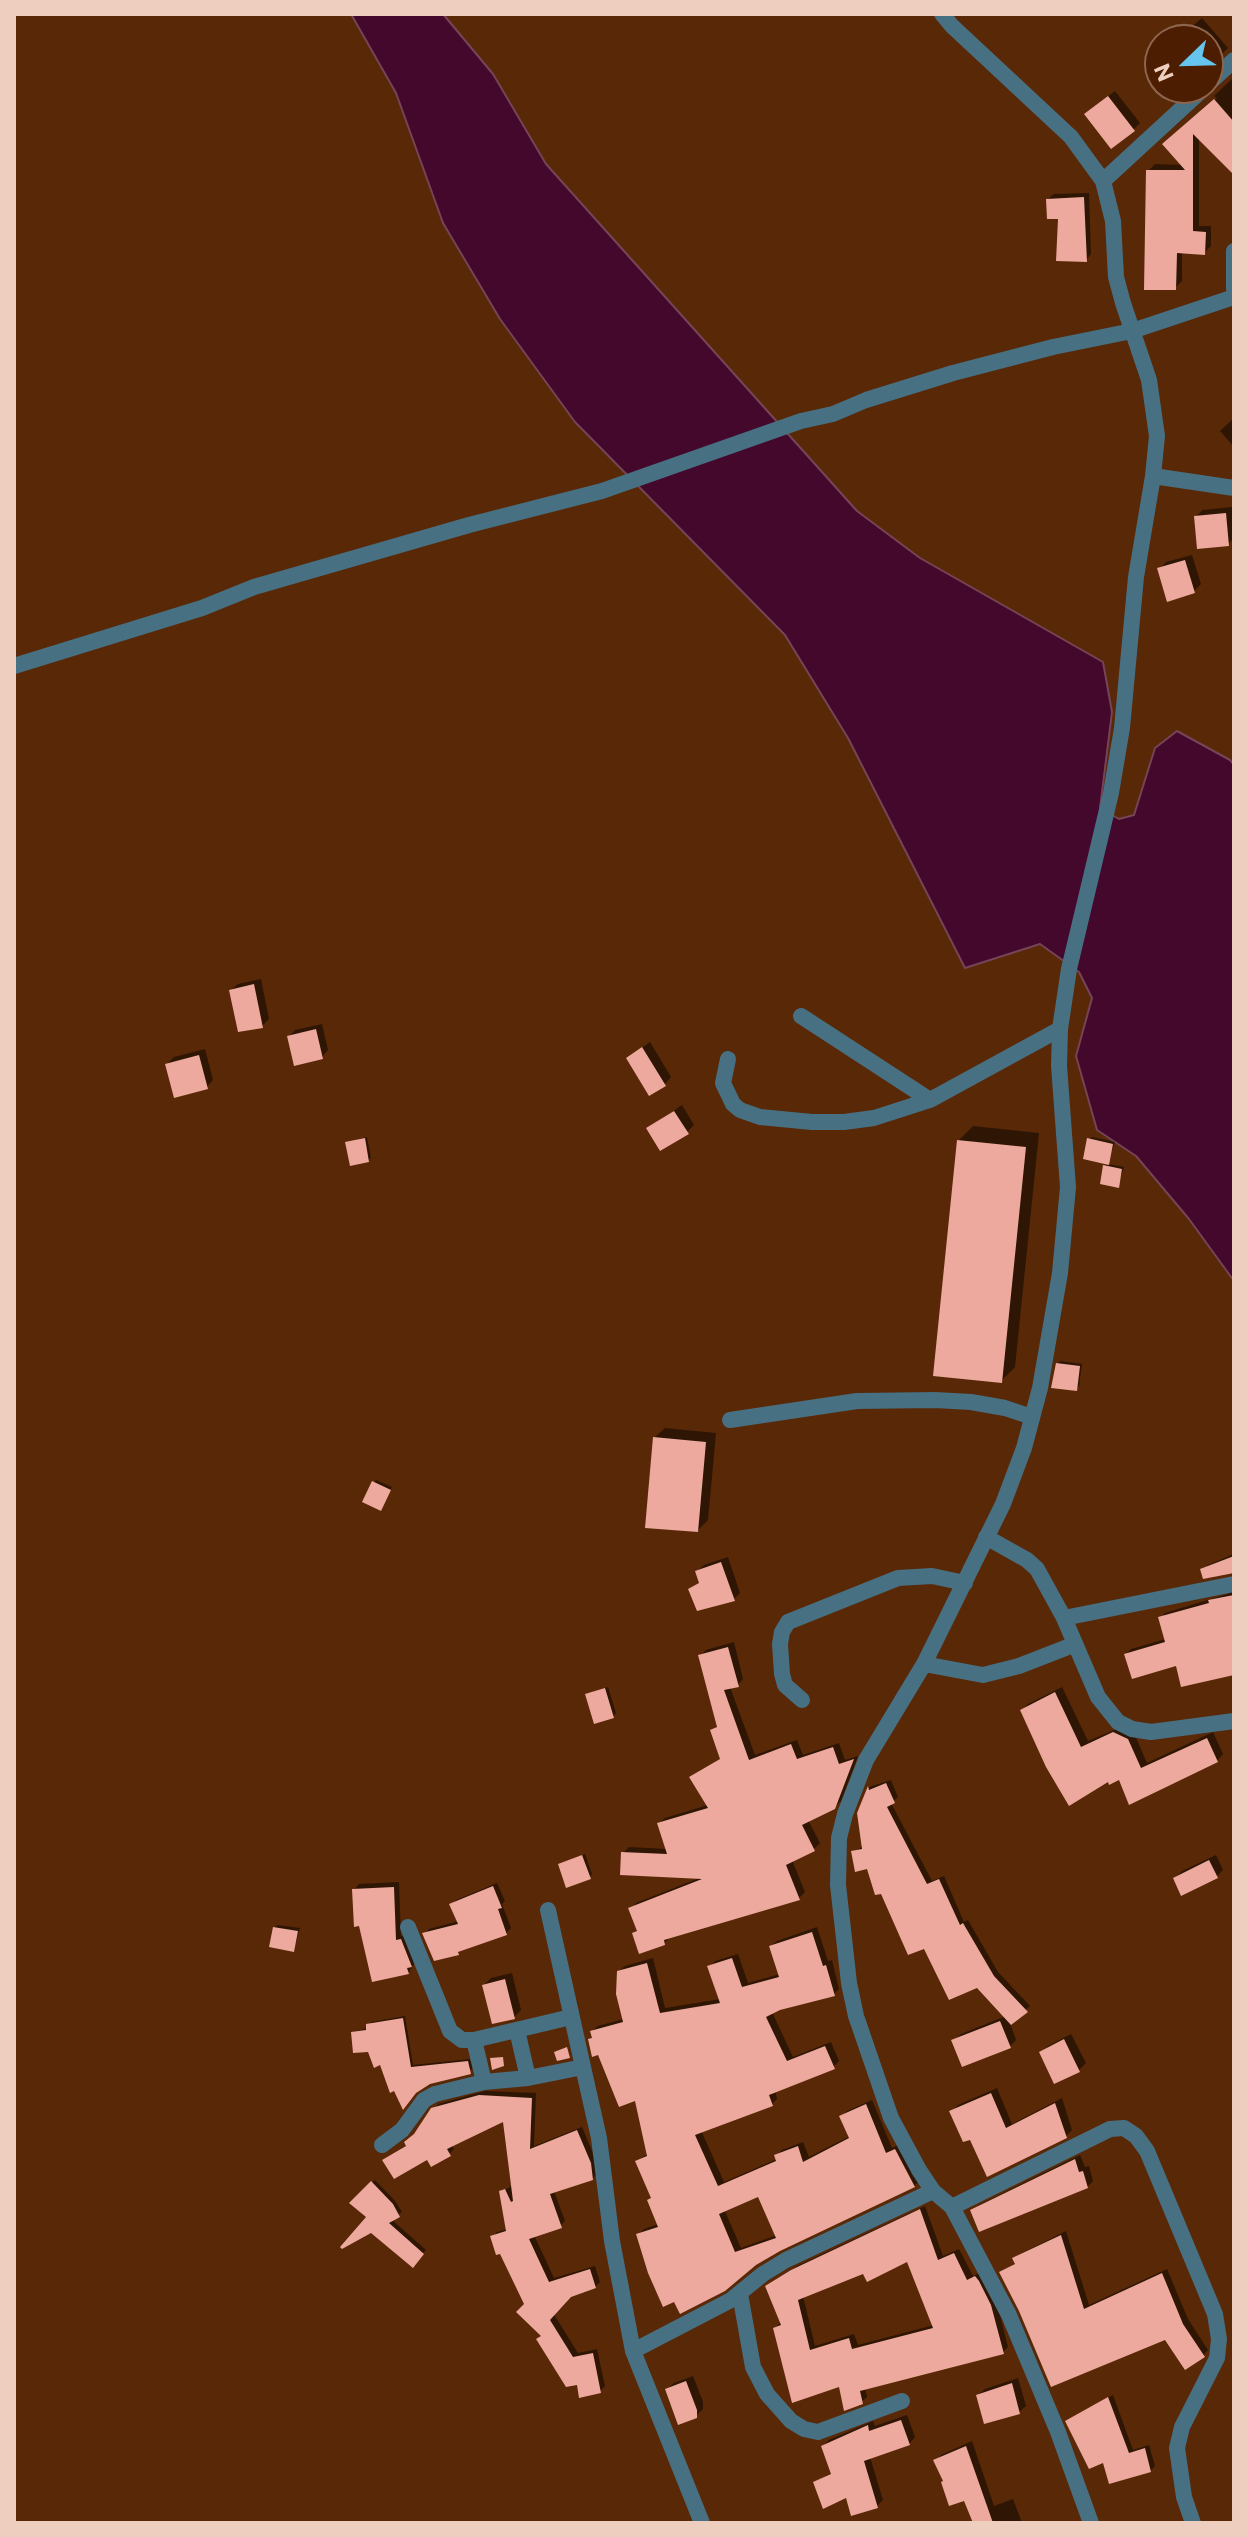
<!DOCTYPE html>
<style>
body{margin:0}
#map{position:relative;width:1248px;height:2537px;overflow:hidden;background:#582807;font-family:Commissioner,sans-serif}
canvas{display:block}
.frame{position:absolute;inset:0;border:16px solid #eecfbf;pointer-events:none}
.north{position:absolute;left:1144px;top:24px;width:80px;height:80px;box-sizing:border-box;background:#4c1d00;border:2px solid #8d644c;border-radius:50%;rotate:247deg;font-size:22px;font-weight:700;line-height:32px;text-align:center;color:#eecfbf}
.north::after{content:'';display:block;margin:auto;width:28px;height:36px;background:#65c5ef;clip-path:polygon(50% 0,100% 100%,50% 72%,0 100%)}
</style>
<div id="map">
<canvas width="1248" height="2537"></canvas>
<div class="frame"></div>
<div class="north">N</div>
</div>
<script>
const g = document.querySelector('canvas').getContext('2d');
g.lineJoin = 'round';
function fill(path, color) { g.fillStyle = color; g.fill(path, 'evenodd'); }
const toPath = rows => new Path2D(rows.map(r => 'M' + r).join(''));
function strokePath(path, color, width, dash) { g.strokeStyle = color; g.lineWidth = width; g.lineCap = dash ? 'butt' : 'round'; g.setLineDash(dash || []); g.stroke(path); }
const water = toPath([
 [351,14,443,14,493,74,546,164,857,511,920,558,1103,662,1112,712,1100,808,1119,819,1134,815,1155,748,1177,731,1230,760,1234,765,1234,1281,1189,1219,1136,1156,1097,1130,1076,1056,1092,998,1079,972,1040,944,965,968,848,738,785,635,575,422,500,319,443,223,396,93,351,14]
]);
const shadow = toPath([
 [1202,18,1228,48,1208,67,1208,40,1176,40],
 [1234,77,1234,164,1199,137,1199,226,1211,226,1211,246,1204,253,1182,252,1182,281,1175,288,1148,171,1155,164,1183,165,1171,138,1217,98,1214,96],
 [1115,91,1140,123,1134,129,1093,108],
 [1089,193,1091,254,1086,260,1048,199,1054,194],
 [1234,418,1234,447,1220,431],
 [1232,507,1234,538,1228,544,1196,516,1203,510],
 [1192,555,1201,584,1194,591,1159,569,1166,562],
 [261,979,269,1019,262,1026,231,990,238,984],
 [322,1024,328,1050,322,1057,289,1037,295,1030],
 [650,1042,671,1077,665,1084,628,1058],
 [205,1049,213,1080,207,1087,167,1064,174,1057],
 [682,1105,694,1125,687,1132,649,1128],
 [973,1126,1039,1133,1015,1367,1001,1381,959,1140],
 [367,1137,371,1158,368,1160,347,1143],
 [1092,1137,1115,1142,1108,1162,1089,1139],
 [1108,1164,1124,1167,1118,1186,1105,1166],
 [1060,1361,1082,1364,1079,1386,1076,1389,1057,1364],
 [665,1428,716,1433,708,1520,698,1530,654,1438],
 [376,1480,392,1487,381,1509,374,1483],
 [1234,1554,1234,1573,1203,1570,1208,1565],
 [728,1557,740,1593,734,1599,691,1590,701,1581,697,1571,704,1565],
 [1234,1592,1234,1673,1126,1654,1131,1649,1166,1639,1160,1618,1165,1613],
 [734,1642,743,1679,738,1685,730,1687,755,1755,797,1740,803,1755,839,1743,845,1760,858,1756,841,1801,834,1807,808,1820,820,1843,814,1849,792,1860,805,1892,799,1898,670,1938,664,1943,634,1933,639,1929,631,1909,636,1903,702,1877,623,1853,629,1847,667,1849,659,1823,665,1818,708,1805,692,1778,721,1758,712,1731,719,1724,701,1655,706,1650],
 [608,1687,616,1713,613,1716,588,1694],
 [1062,1687,1088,1741,1121,1727,1134,1733,1147,1763,1213,1732,1223,1754,1217,1761,1120,1778,1022,1710,1028,1704],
 [891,1780,898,1797,891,1803,932,1881,944,1876,964,1922,968,1920,998,1972,1030,2006,1010,2023,1016,2040,1010,2046,954,2040,961,2034,1006,2016,977,1986,925,1947,869,1867,853,1852,864,1846,859,1814,869,1787],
 [585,1854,592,1874,590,1877,560,1865],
 [1216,1855,1223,1870,1216,1877,1175,1878,1182,1871],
 [399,1882,401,1936,406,1935,417,1960,408,1973,354,1890,359,1884],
 [497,1883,505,1901,502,1904,511,1928,506,1933,463,1948,458,1953,425,1934,429,1929,459,1921,452,1905,456,1900],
 [277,1925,300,1928,294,1950,275,1928],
 [817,1927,828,1961,832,1960,839,1989,834,1994,772,2012,793,2057,831,2042,839,2061,833,2067,775,2090,777,2099,772,2104,701,2130,724,2182,777,2159,776,2156,782,2150,803,2142,809,2157,850,2136,842,2116,847,2111,872,2100,892,2148,901,2144,920,2180,914,2186,674,2299,638,2235,644,2229,659,2224,653,2197,637,2161,649,2153,637,2098,592,2031,598,2026,624,2019,619,1971,625,1966,653,1958,665,2008,721,1999,710,1967,715,1961,738,1954,748,1983,780,1974,771,1946,777,1941],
 [759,2194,777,2235,741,2248,724,2209],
 [512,1973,521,2010,514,2017,484,1985,491,1978],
 [405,2016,413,2065,470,2059,473,2069,429,2082,381,2063,353,2032,368,2028,371,2022],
 [1071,2034,1086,2063,1079,2070,1055,2082,1041,2053,1048,2046],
 [997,2088,1012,2124,1062,2098,1072,2130,1066,2136,971,2137,952,2111,958,2105],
 [485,2091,536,2093,534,2146,582,2127,595,2158,597,2174,592,2179,554,2191,565,2221,560,2226,534,2235,554,2278,595,2266,600,2282,595,2287,570,2295,553,2313,578,2353,597,2349,605,2386,600,2391,578,2383,543,2335,492,2237,497,2232,508,2229,502,2192,513,2185,504,2119,451,2144,454,2149,449,2154,385,2160,407,2145,438,2104],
 [1080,2155,1085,2167,1089,2166,1093,2181,1087,2187,973,2211,979,2205],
 [375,2180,396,2202,402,2212,391,2219,426,2250,412,2265,352,2203],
 [925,2206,943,2256,959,2249,973,2276,981,2272,996,2299,1008,2347,1003,2352,865,2388,867,2397,861,2402,775,2328,781,2322,773,2281,799,2265],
 [908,2259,934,2325,858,2345,854,2334,815,2346,803,2296,864,2271],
 [1066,2231,1089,2305,1167,2269,1188,2319,1208,2350,1203,2355,1165,2338,1021,2310,1001,2272,1016,2263,1015,2259,1020,2254],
 [693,2376,703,2402,703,2409,696,2416,667,2389,674,2383],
 [1018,2378,1026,2406,1019,2412,978,2395,985,2389],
 [1113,2395,1133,2450,1149,2445,1155,2466,1150,2471,1104,2461,1068,2421],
 [907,2415,915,2437,909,2444,870,2457,883,2500,877,2506,816,2482,833,2472,823,2446,829,2440,873,2421,875,2426],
 [972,2441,994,2506,1013,2499,1022,2523,975,2523,965,2499,945,2481,936,2461,941,2455]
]);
const building = toPath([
 [1108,96,1135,131,1111,149,1084,114],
 [1214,99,1234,122,1234,175,1193,134,1193,231,1206,232,1205,255,1177,253,1176,290,1144,290,1146,170,1185,170,1162,144],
 [1084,197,1087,262,1056,261,1058,219,1047,219,1046,199],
 [1226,513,1229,546,1197,549,1194,516],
 [1185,560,1195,593,1167,602,1157,568],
 [254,984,263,1028,238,1032,229,990],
 [316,1029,323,1059,294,1066,287,1036],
 [642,1047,666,1086,649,1096,626,1058],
 [199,1055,208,1089,174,1098,165,1064],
 [674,1111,689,1134,660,1151,646,1128],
 [365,1138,369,1162,350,1166,345,1142],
 [1087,1138,1113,1144,1109,1165,1083,1159],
 [957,1140,1026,1147,1002,1383,933,1376],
 [1103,1165,1122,1169,1119,1188,1100,1184],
 [1056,1363,1080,1366,1077,1391,1051,1388],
 [653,1437,706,1442,698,1532,645,1528],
 [372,1481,391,1490,381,1511,362,1502],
 [1234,1556,1234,1573,1203,1579,1200,1569],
 [721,1562,735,1601,697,1611,688,1589,699,1583,695,1571],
 [1234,1595,1234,1675,1181,1687,1176,1666,1132,1679,1124,1654,1165,1642,1158,1617,1209,1603,1208,1600],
 [728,1647,739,1687,724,1690,749,1760,791,1744,797,1759,833,1747,839,1764,854,1759,835,1809,802,1825,815,1851,786,1865,800,1900,664,1940,665,1945,639,1954,632,1933,637,1931,628,1908,702,1879,620,1875,621,1852,667,1854,657,1823,708,1808,689,1777,720,1759,710,1730,717,1727,698,1655],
 [605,1688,614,1718,594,1724,585,1694],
 [1055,1692,1081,1747,1113,1732,1128,1739,1141,1768,1207,1738,1218,1762,1129,1805,1119,1780,1109,1785,1108,1782,1069,1806,1046,1767,1020,1710],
 [886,1783,895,1803,887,1807,927,1884,939,1879,960,1925,963,1923,994,1976,1028,2012,1011,2025,977,1988,949,2000,924,1949,908,1955,881,1894,875,1895,867,1869,855,1872,851,1851,862,1849,857,1813,868,1786,869,1790],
 [582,1855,591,1879,566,1888,558,1864],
 [1209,1860,1218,1878,1181,1896,1173,1878],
 [493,1886,502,1908,498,1909,507,1935,458,1952,459,1955,434,1961,422,1933,458,1924,449,1904],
 [394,1887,396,1940,401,1939,412,1967,407,1968,409,1974,372,1982,359,1926,354,1927,352,1889],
 [273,1927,298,1931,294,1952,269,1947],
 [812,1932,823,1966,826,1965,835,1996,780,2010,766,2017,787,2061,825,2046,835,2069,769,2095,773,2106,695,2135,718,2186,776,2161,774,2155,798,2146,803,2162,849,2138,839,2116,866,2104,886,2153,895,2149,915,2187,780,2251,756,2265,725,2291,680,2314,674,2302,663,2307,648,2273,636,2234,658,2227,647,2200,651,2198,635,2161,647,2156,635,2101,619,2107,598,2055,592,2057,588,2039,592,2038,590,2031,623,2022,616,1994,617,1971,647,1963,660,2013,720,2003,707,1966,732,1958,742,1987,779,1977,769,1946],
 [758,2197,776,2238,735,2252,719,2214],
 [505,1979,515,2019,492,2024,482,1985],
 [403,2018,411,2067,468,2061,471,2074,430,2084,416,2093,403,2110,394,2091,390,2093,380,2065,374,2068,368,2052,353,2053,351,2032,366,2030,366,2024],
 [1000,2021,1011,2048,962,2067,951,2040],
 [1064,2039,1080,2072,1054,2084,1039,2052],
 [567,2047,570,2058,557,2061,554,2052],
 [503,2057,504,2066,492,2070,490,2058],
 [991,2093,1006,2128,1055,2103,1067,2138,987,2177,970,2140,963,2142,949,2111],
 [479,2095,532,2098,530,2149,577,2130,591,2163,593,2180,550,2194,562,2228,529,2239,549,2282,590,2269,596,2288,571,2297,550,2320,573,2357,593,2353,601,2393,579,2398,577,2385,566,2387,536,2339,541,2336,516,2312,524,2304,500,2254,496,2255,490,2236,506,2231,499,2191,505,2189,511,2202,513,2201,503,2122,447,2149,451,2156,431,2167,427,2160,394,2179,382,2160,406,2146,404,2142,414,2134,431,2108],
 [1075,2159,1079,2172,1083,2171,1088,2188,979,2232,970,2210],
 [371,2181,393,2204,400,2217,389,2223,424,2254,413,2268,371,2233,342,2249,340,2247,366,2217,349,2203],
 [920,2209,938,2260,954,2253,967,2280,975,2276,979,2281,991,2305,1004,2354,860,2391,863,2404,844,2411,839,2387,792,2403,773,2328,781,2325,765,2286,791,2270],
 [907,2262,933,2328,852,2349,849,2338,810,2350,798,2300,863,2274,867,2282],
 [1061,2235,1084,2309,1162,2273,1183,2324,1205,2357,1185,2370,1165,2340,1051,2387,1019,2311,999,2272,1015,2264,1012,2258],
 [686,2381,697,2410,697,2418,678,2425,665,2389],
 [1012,2383,1020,2414,984,2424,976,2395],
 [1108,2397,1129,2453,1145,2448,1151,2472,1109,2484,1103,2463,1089,2469,1065,2421],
 [901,2420,910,2445,864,2461,878,2508,851,2516,846,2498,823,2509,813,2482,831,2474,821,2446,868,2425,869,2431],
 [966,2446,993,2523,973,2523,964,2501,949,2506,941,2482,943,2481,933,2460]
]);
const service = toPath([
 [801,1016,930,1100],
 [728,1059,723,1083,733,1104,740,1110,760,1117,812,1122,844,1122,874,1118,930,1100,1060,1029],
 [730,1420,857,1401,935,1400,971,1402,1005,1408,1032,1417]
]);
const minor = toPath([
 [942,14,952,26,1071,137,1103,181,1113,221,1116,277,1123,303,1149,380,1157,436,1153,476,1136,577,1122,728,1111,793,1069,969,1060,1029,1059,1066,1068,1187,1060,1273,1040,1388,1024,1448,1003,1504,924,1664,866,1760,845,1814,839,1838,838,1885,849,1983,856,2016,891,2118,919,2170,933,2191,952,2207,1009,2315,1058,2432,1091,2523],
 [1208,84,1234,60],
 [1103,181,1204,88],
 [1234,251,1234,289],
 [1153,476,1234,488],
 [14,666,202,608,254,587,469,525,602,491,801,421,833,414,866,400,953,373,1053,347,1132,331,1234,297],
 [986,1537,1027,1560,1037,1569,1064,1618,1234,1584],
 [1064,1618,1098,1697,1118,1722,1132,1729,1151,1732,1234,1721],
 [924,1664,983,1675,1019,1666,1073,1645],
 [802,1700,785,1685,782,1674,780,1644,782,1632,788,1622,898,1578,932,1576,965,1583],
 [548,1910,583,2067],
 [408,1927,450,2031,462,2040,474,2040],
 [517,2030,528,2078],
 [484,2082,474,2040,571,2017],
 [382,2145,402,2130,424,2100,435,2094,484,2082,528,2078,583,2067,599,2138,612,2241,633,2351,702,2523],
 [952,2207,1110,2129,1124,2128,1136,2136,1147,2151,1215,2314,1219,2339,1217,2358,1182,2427,1177,2448,1184,2497,1193,2523],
 [740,2294,753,2367,767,2394,791,2421,804,2429,818,2432,902,2401],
 [633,2351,731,2300,763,2274,786,2260,933,2191]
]);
fill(water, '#43082b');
strokePath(water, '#764457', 2);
fill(shadow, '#0007');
fill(building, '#eda99e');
strokePath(service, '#487083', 16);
strokePath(minor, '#487083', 16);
</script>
